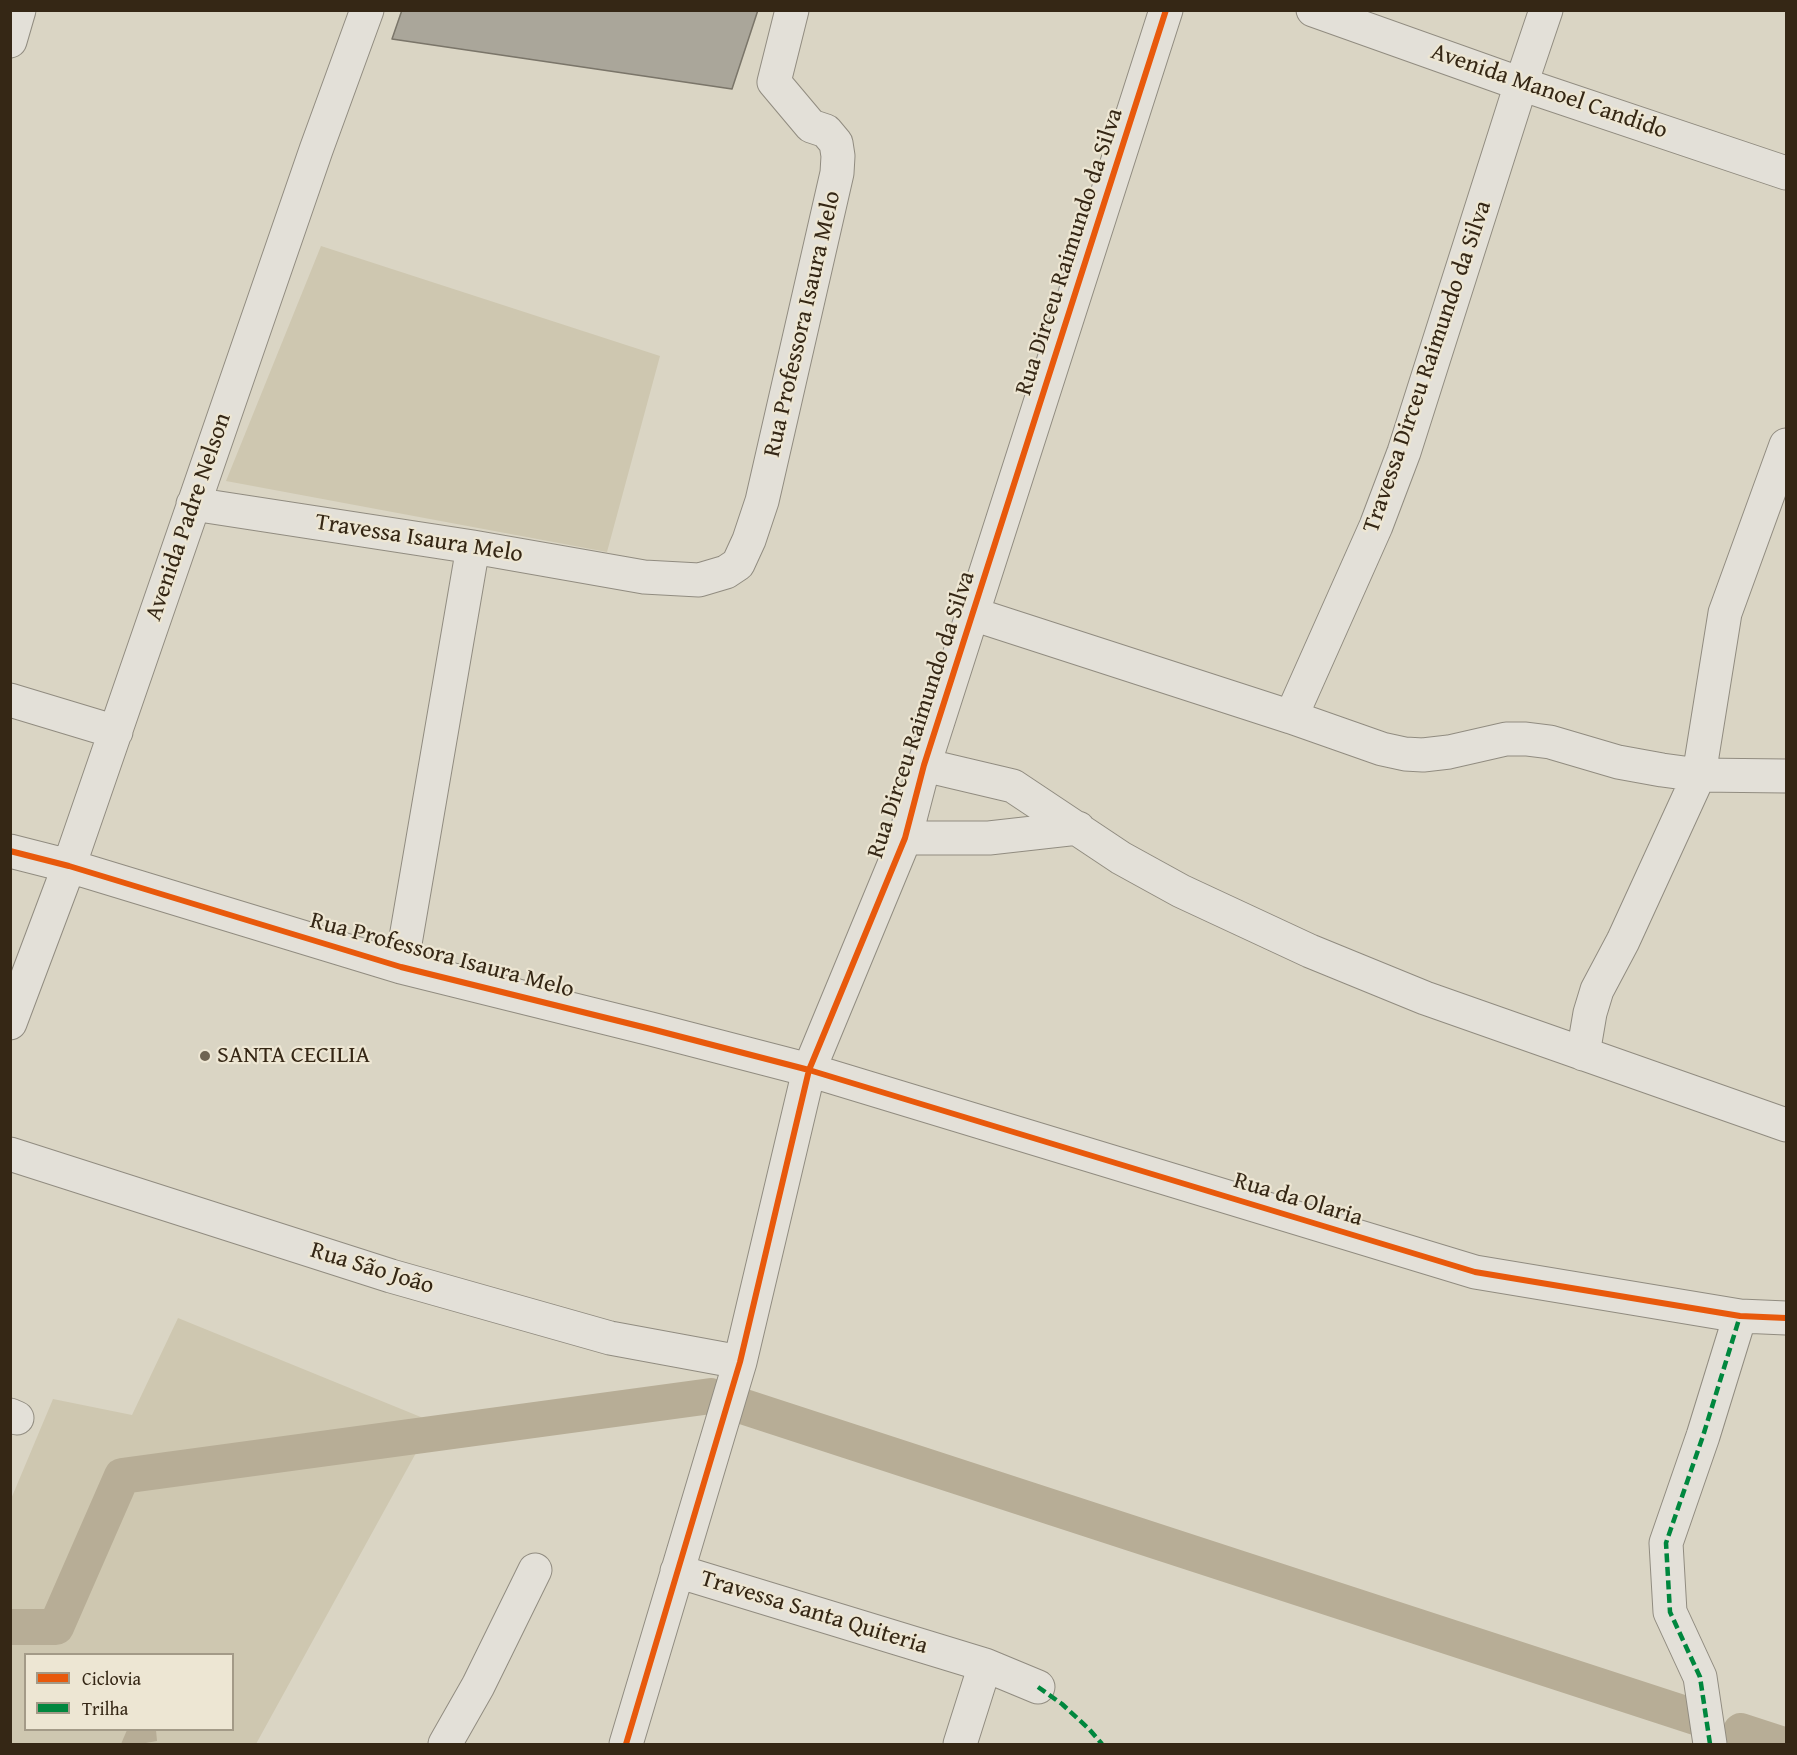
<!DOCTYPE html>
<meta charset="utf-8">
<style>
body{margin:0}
#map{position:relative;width:1797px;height:1755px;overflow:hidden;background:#dad5c4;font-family:"Gentium Book Plus",serif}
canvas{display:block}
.frame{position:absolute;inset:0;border:12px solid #352715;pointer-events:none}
.legend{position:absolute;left:24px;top:1653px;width:210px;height:78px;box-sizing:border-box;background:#ede6d3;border:2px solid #a39a87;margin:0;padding:8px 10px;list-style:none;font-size:18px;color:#352715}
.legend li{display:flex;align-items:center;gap:12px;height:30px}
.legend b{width:30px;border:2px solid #a39a87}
</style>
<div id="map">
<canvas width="1797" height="1755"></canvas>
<div class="frame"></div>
<ul class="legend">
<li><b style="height:8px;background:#e8590c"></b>Ciclovia</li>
<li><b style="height:8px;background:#00873e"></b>Trilha</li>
</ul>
</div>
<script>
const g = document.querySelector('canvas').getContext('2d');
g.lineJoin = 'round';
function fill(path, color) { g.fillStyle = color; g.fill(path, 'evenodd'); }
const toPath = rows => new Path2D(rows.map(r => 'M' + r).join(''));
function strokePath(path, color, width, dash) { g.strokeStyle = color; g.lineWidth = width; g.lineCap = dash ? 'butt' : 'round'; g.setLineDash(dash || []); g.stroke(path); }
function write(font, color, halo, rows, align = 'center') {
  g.font = font + ' "Gentium Book Plus",serif'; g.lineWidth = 4.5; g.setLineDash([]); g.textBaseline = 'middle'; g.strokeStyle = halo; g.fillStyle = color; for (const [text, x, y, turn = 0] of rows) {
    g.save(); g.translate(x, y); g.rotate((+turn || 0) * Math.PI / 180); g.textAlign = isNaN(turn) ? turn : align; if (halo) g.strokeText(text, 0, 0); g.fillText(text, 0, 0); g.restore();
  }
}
const green = toPath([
 [321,246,660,356,607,552,226,481],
 [178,1318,433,1422,256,1744,11,1744,11,1499,53,1399,132,1415],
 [26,1654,232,1654,232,1730,26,1730]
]);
const water = toPath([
 [127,1730,156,1730,157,1741,140,1744,121,1744]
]);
const canal = toPath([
 [10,1627,56,1627,122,1476,711,1396,1698,1718],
 [1741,1731,1781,1744]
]);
const building = toPath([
 [402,10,758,10,732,89,392,39,402,10]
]);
const minor = toPath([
 [1313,10,1521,84,1786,173],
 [10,41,19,10],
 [193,504,473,547,644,577,699,580,726,572,738,564,749,540,762,501,837,173,838,156,836,143,826,131,811,126,774,82,792,10],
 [973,614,1291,717,1382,749,1405,754,1423,755,1449,752,1506,739,1526,739,1550,742,1618,762,1662,770,1699,775,1786,776],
 [10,700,116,732],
 [1291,717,1376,526,1404,452,1521,84,1546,10],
 [924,765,1013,786,1121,858,1181,891,1310,951,1425,998,1786,1125],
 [905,838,989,838,1078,828],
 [10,851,69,866,401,967,651,1029,809,1070,1475,1272,1740,1316,1786,1318],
 [401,967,473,547],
 [10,1023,69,866,316,150,367,10],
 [1583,1054,1590,1013,1597,990,1623,941,1699,775,1725,613,1786,445],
 [10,1154,391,1276,610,1338,740,1362],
 [10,1415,17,1418],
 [677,1571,985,1665,1038,1687],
 [445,1744,478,1686,535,1570],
 [626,1744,740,1362,809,1070,905,838,924,765,1166,10],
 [960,1744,985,1665],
 [1710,1744,1700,1677,1670,1612,1666,1543,1703,1436,1740,1316]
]);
const quiet = toPath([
 [1038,1687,1062,1704,1089,1729,1102,1744],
 [1710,1744,1700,1677,1670,1612,1666,1543,1703,1436,1740,1316]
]);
const cycleway = toPath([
 [10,851,69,866,401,967,651,1029,809,1070,1475,1272,1740,1316,1786,1318],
 [626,1744,740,1362,809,1070,905,838,924,765,1166,10]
]);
const markers = [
 [205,1056,6,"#6f6452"]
];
const streetNames = [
 ["Avenida Manoel Candido",1549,92,19],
 ["Rua Dirceu Raimundo da Silva",1070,252,-72],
 ["Rua Professora Isaura Melo",803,324,-77],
 ["Travessa Dirceu Raimundo da Silva",1428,367,-71],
 ["Avenida Padre Nelson",189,517,-71],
 ["Travessa Isaura Melo",419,539,9],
 ["Rua Dirceu Raimundo da Silva",922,715,-72],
 ["Rua Professora Isaura Melo",442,956,15],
 ["Rua da Olaria",1298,1200,17],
 ["Rua São João",372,1269,17],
 ["Travessa Santa Quiteria",814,1613,17]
];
const poiNames = [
 ["SANTA CECILIA",217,1056]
];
fill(green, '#cec7b0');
fill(water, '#b7ad96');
strokePath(canal, '#b7ad96', 36);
fill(building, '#aaa69a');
strokePath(building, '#7a7569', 1.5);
strokePath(minor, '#918c80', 35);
strokePath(minor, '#e3e0d8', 33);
strokePath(quiet, '#00873e', 4.5, [9, 4.5]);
strokePath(cycleway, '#e8590c', 6);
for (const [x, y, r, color] of markers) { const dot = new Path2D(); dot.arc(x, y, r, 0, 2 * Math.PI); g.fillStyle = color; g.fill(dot); strokePath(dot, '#ede6d3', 2); }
write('24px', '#352715', '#ede6d3', streetNames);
write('24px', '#352715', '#ede6d3', poiNames, 'left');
</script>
